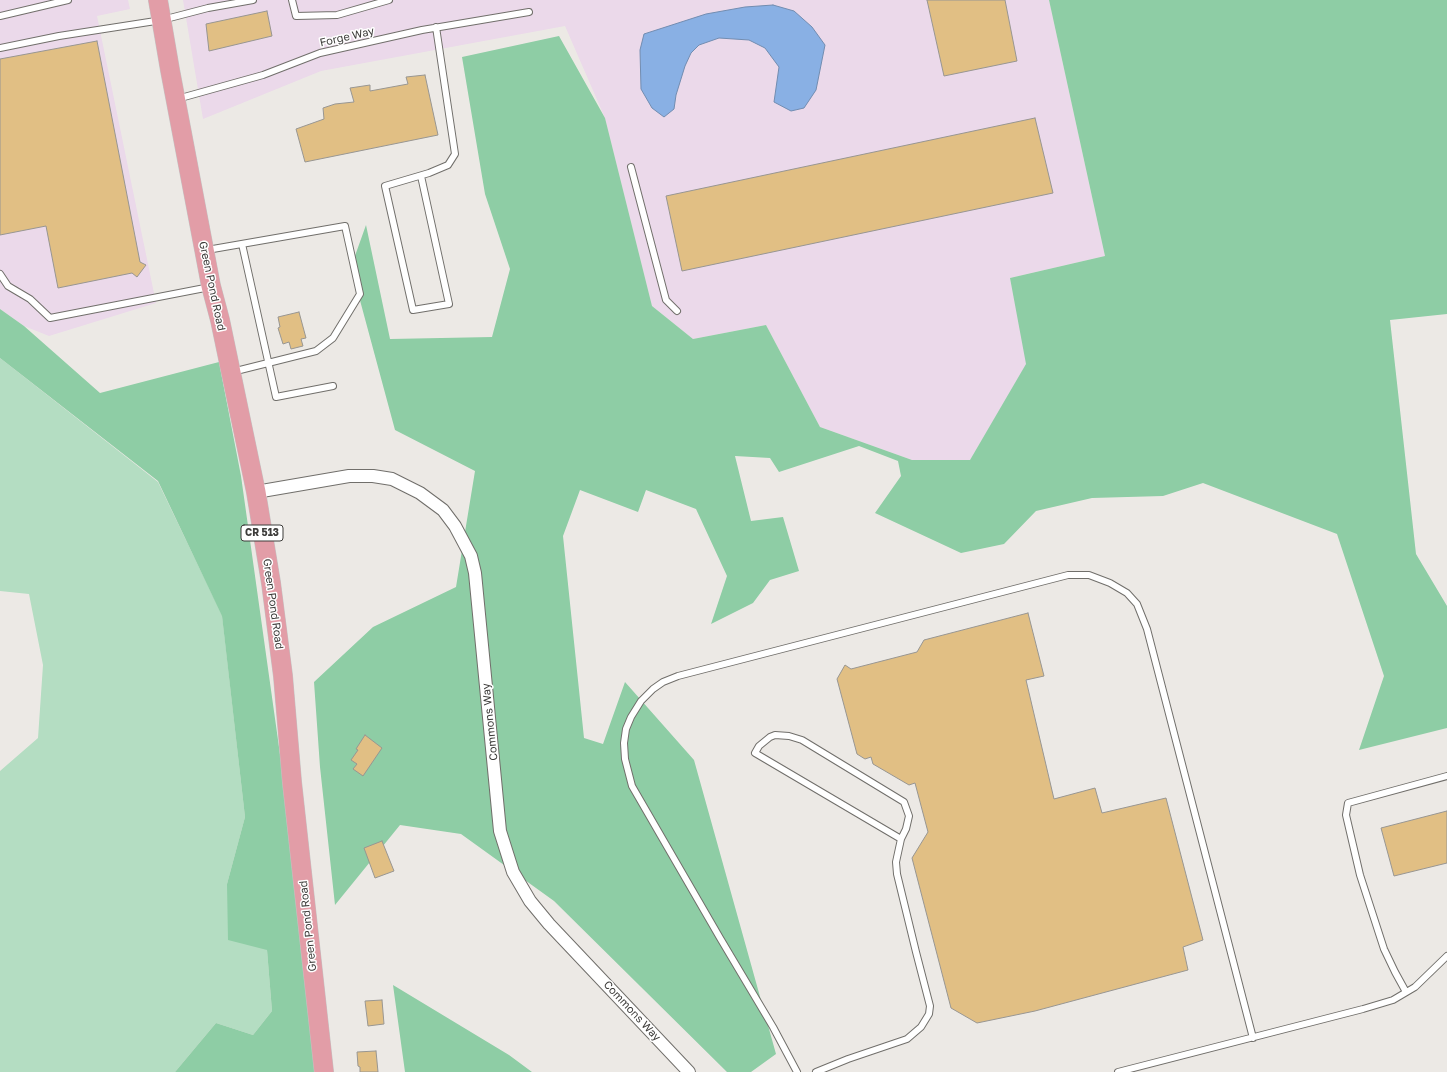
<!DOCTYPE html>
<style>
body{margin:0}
canvas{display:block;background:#ece9e5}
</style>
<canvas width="1447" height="1072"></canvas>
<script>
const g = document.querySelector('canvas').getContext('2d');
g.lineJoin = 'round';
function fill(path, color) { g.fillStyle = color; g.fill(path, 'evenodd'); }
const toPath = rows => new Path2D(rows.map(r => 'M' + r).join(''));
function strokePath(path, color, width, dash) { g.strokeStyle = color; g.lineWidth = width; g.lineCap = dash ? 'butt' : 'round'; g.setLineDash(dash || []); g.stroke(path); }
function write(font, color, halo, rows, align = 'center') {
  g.font = font + ' "Golos Text",sans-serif'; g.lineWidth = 3; g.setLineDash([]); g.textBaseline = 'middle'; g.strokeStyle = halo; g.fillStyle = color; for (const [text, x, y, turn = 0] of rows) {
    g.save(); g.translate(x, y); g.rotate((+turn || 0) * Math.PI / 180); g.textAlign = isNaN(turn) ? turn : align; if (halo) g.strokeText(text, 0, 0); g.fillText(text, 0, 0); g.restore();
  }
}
const industrial = toPath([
 [0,0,128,0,130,9,97,16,156,303,49,336,24,326,0,309],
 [183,0,1049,0,1105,256,1010,278,1027,364,970,460,912,460,820,427,766,325,693,339,652,306,605,118,565,26,321,71,203,119]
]);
const green = toPath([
 [0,358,158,482,222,615,245,817,227,884,267,950,272,1011,253,1035,216,1023,175,1072,0,1072,0,771,38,738,43,665,29,594,0,591]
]);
const forest = toPath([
 [1049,0,1447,0,1447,314,1390,320,1416,554,1447,606,1447,728,1359,750,1384,676,1337,534,1203,483,1163,496,1092,498,1036,511,1004,544,961,553,875,513,901,476,898,461,859,446,779,472,770,458,735,456,751,521,783,517,799,571,770,580,753,603,711,624,727,576,696,509,646,490,638,512,580,490,563,536,584,738,603,744,625,682,694,760,776,1054,751,1072,727,1072,554,901,461,834,400,825,335,905,320,767,314,682,373,627,456,587,475,471,395,430,351,267,366,225,390,339,492,337,510,269,485,194,462,57,559,36,605,118,652,306,693,339,766,325,820,427,912,460,970,460,1026,364,1010,278,1105,256],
 [0,309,24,326,100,393,219,362,241,476,286,797,315,1072,175,1072,216,1023,253,1035,272,1011,267,950,228,940,227,884,245,817,222,616,158,481,0,358],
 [393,985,509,1055,532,1072,405,1072]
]);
const water = toPath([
 [773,5,794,11,812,27,825,45,816,90,804,108,791,111,774,102,779,67,765,48,749,40,719,38,699,45,691,53,685,66,676,95,674,109,664,117,652,108,641,89,640,50,644,34,706,14,745,7,773,5]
]);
const building = toPath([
 [927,0,1005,0,1017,61,944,76,927,0],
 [267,11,272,36,209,51,206,24,267,11],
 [97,41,140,262,146,265,137,277,132,273,58,288,46,226,0,235,0,59,97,41],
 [425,75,438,135,305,162,296,129,324,119,323,108,335,104,354,102,350,88,370,85,370,91,408,84,406,77,425,75],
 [1035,118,1053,193,682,271,666,196,1035,118],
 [299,312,306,338,301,339,303,346,291,349,289,342,283,344,278,328,280,327,278,317,299,312],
 [1028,613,1044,676,1026,680,1054,799,1095,788,1102,813,1166,798,1203,940,1183,947,1188,970,1035,1011,977,1023,951,1008,912,858,928,832,915,783,909,785,873,764,871,757,865,759,857,754,837,679,845,665,851,669,917,652,924,640,1028,613],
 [365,735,382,748,363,776,353,769,357,764,351,760,358,750,356,749,365,735],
 [1447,811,1447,863,1394,876,1381,828,1447,811],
 [382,841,394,871,375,878,364,848,382,841],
 [382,1000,384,1024,368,1026,365,1001,382,1000],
 [376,1051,378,1072,360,1072,360,1067,358,1066,357,1052,376,1051]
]);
const service = toPath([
 [292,0,296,16,337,15,389,0],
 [0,16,68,0],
 [0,48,59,36,162,20,208,8,253,0],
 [177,99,263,75,320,53,422,30,529,12],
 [631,167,666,300,677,311],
 [421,176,449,304,413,310,385,186,429,173,448,165,455,154,436,27],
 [242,244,276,397,333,386],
 [207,250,345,226,360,294,333,338,316,351,232,372],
 [0,274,8,286,30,299,50,318,210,287],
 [1406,992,1395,972,1384,949,1360,875,1346,815,1348,803,1447,776],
 [797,1072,773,1027,720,938,632,786,625,759,624,743,626,729,631,717,641,701,653,689,663,682,678,676,1068,575,1089,575,1110,583,1127,593,1137,604,1147,629,1253,1038],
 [816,1072,848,1059,907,1039,921,1027,929,1014,930,1006,916,952,897,874,896,862,901,839,906,829,909,816,904,802,802,740,789,736,775,735,770,737,759,746,755,753,901,839],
 [1118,1072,1363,1009,1393,1000,1415,987,1447,956]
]);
const minor = toPath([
 [256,492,349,476,373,476,392,479,420,493,443,510,455,526,471,556,475,573,500,831,513,872,530,901,549,924,689,1072]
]);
const primary = toPath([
 [158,0,170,70,211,286,220,320,256,492,271,583,283,676,292,782,324,1072]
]);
const shields = [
 [262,533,42]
];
const shieldNames = [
 ["CR 513",262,533]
];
const streetNames = [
 ["Forge Way",347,37,-13],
 ["Green Pond Road",212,286,78],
 ["Green Pond Road",273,604,82],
 ["Commons Way",490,722,-96],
 ["Green Pond Road",308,926,-96],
 ["Commons Way",632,1011,47]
];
fill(industrial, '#ebd9ea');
fill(green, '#b4ddc2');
fill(forest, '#8ecda5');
fill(water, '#89b0e4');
strokePath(water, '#728db1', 1);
fill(building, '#e1bf84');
strokePath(building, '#989692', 1);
strokePath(service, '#716f6b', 8);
strokePath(minor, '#716f6b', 14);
strokePath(primary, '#c5c4c4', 20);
strokePath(service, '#fff', 6);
strokePath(minor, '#fff', 12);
strokePath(primary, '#e29da7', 19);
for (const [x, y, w] of shields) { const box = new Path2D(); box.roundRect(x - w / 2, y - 8, w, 16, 3); g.fillStyle = '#fff'; g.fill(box); strokePath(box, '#3d3c3a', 1); }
write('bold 10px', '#3d3c3a', null, shieldNames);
write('11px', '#3d3c3a', '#fff', streetNames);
</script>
